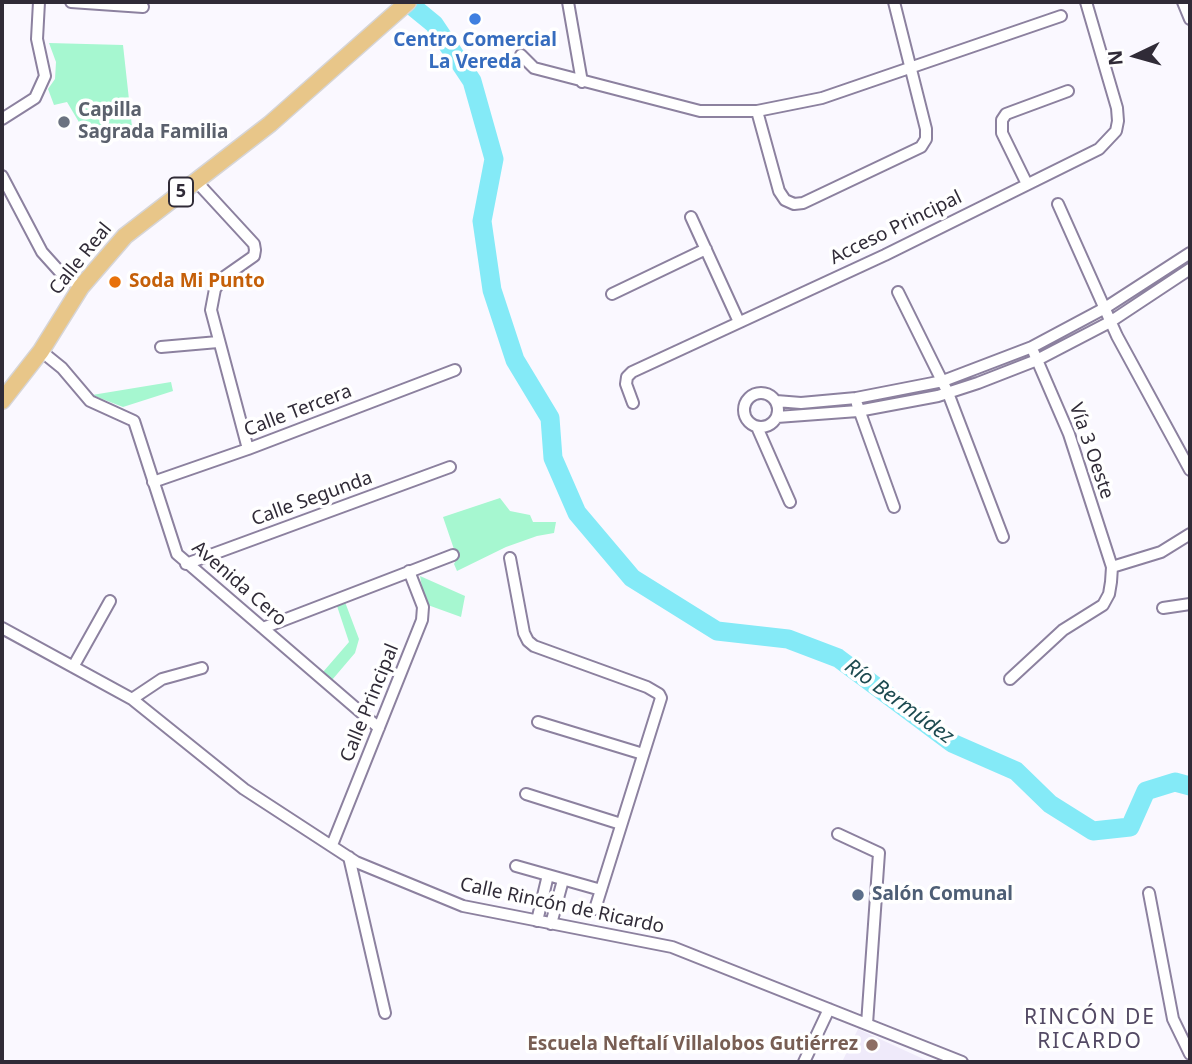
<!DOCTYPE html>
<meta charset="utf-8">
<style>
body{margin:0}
#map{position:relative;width:1192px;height:1064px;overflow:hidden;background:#faf8ff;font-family:"Noto Sans",sans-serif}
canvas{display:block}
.frame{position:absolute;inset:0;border:4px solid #302b37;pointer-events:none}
.north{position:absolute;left:1101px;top:21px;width:70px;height:70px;-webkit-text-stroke:5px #fff;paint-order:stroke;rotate:265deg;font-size:19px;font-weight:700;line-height:28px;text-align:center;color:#302b37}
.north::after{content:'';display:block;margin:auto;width:24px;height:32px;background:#302b37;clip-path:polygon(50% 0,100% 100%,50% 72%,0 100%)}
</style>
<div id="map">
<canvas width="1192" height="1064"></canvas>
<div class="frame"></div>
<div class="north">N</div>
</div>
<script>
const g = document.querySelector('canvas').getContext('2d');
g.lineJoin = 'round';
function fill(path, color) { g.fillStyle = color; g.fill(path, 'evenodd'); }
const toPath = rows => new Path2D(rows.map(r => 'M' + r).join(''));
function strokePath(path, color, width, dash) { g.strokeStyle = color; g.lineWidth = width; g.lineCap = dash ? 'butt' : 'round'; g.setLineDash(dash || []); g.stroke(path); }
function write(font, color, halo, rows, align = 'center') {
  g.font = font + ' "Noto Sans",sans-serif'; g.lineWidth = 7; g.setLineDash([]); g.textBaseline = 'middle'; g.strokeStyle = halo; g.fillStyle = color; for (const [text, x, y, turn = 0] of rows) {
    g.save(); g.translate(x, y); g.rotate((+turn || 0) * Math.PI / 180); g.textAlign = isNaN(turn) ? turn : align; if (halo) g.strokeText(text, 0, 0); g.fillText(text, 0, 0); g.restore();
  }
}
const built = toPath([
 [858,1029,930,1062,842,1062]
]);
const green = toPath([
 [49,43,123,45,133,136,94,141,91,133,86,134,67,102,54,105,48,89,55,79,56,62],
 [171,382,173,391,123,407,92,395],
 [500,498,510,511,530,515,533,522,556,522,554,533,537,536,506,547,457,571,454,564,457,558,443,517],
 [420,576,465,596,461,617,425,604],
 [345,602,359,639,355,653,332,680,323,672,349,642,337,606]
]);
const river = toPath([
 [407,2,434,24,472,81,494,159,482,221,492,290,515,360,550,418,553,458,577,513,632,578,717,631,788,639,838,658,952,743,1016,771,1050,804,1093,831,1130,827,1146,791,1175,782,1190,786]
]);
const minor = toPath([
 [71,2,143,7],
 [568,2,582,82],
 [1183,2,1190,19],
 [521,55,534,68,700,111,757,111,822,98,1061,16],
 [757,111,779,191,785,200,794,204,803,203,921,147,926,139,926,129,894,2],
 [2,119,35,98,45,76,37,39,39,2],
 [2,176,42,252,60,272,81,287],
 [196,181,254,244,255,250,254,256,224,277,215,289,211,310,248,449],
 [1027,184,1002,133,1002,120,1006,114,1014,111,1068,91],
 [1058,204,1117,336,1190,470],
 [691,217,739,322],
 [898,292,948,393,1003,537],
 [612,294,706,249],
 [161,347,218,342],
 [41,351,62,368,90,401,134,421,177,554,379,728],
 '744 410a17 17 0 1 1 34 0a17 17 0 1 1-34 0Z',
 [776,401,801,403,856,398,943,381,1032,347,1105,308,1190,253],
 [633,403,626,384,627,377,632,372,885,255,1099,149,1116,131,1118,121,1117,108,1086,2],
 [857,404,894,507],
 [777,417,858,411,938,396,978,383,1037,360,1110,322,1190,269],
 [757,427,790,502],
 [153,482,248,449,455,370],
 [510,558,524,633,528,641,534,646,647,687,659,694,661,698,595,909],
 [186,564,450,467],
 [1112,567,1161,552,1190,534],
 [1163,608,1190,604],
 [2,628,132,699,244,789,356,862,463,906,672,947,962,1062],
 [263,628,453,555],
 [73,667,110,601],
 [1010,679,1063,630,1103,605,1109,594,1111,582,1112,567,1069,434,1034,353],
 [132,699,162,679,202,668],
 [538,722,643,754],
 [526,794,621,824],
 [838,834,879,853,867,1024],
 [332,845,422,620,423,607,409,571],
 [349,857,385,1013],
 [516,866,601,890],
 [1149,893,1173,1019,1190,1054],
 [537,921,548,875],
 [551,924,563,880],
 [804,1062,829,1009]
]);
const primary = toPath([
 [2,401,41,351,81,287,125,236,270,124,408,2]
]);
const markers = [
 [475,19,7,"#3f7fe0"],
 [64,122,7,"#6b7280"],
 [115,282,7,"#e8710a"],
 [858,895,7,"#5c6f8a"],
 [872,1045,7,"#8d6e63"]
];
const shields = [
 [181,192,24]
];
const shieldNames = [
 ["5",181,192]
];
const shopNames = [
 ["Centro Comercial",475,41],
 ["La Vereda",475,63]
];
const worshipNames = [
 ["Capilla",78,111],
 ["Sagrada Familia",78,133]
];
const streetNames = [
 ["Acceso Principal",896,228,-26],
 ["Calle Real",81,259,-51],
 ["Calle Tercera",298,411,-21],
 ["Vía 3 Oeste",1091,451,71],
 ["Calle Segunda",312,499,-20],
 ["Avenida Cero",239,584,41],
 ["Calle Principal",370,703,-68],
 ["Calle Rincón de Ricardo",562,906,12]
];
const foodNames = [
 ["Soda Mi Punto",129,282]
];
const serviceNames = [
 ["Salón Comunal",872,895]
];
const educationNames = [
 ["Escuela Neftalí Villalobos Gutiérrez",858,1045]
];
const waterNames = [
 ["Río Bermúdez",899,702,36]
];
const neighbourhoodNames = [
 ["RINCÓN DE",1090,1018],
 ["RICARDO",1090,1042]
];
fill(built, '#efeafa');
fill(green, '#a6f7d0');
strokePath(river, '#84eaf7', 19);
strokePath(minor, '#8c819f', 14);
strokePath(primary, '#d6d5d7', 19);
strokePath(minor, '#fff', 10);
strokePath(primary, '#e8c689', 16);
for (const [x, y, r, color] of markers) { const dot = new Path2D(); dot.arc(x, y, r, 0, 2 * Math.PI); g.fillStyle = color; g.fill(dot); strokePath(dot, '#fff', 2.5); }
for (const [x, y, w] of shields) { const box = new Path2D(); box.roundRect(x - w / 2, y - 14.5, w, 29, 5); g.fillStyle = '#fff'; g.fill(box); strokePath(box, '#302b37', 2); }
write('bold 18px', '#302b37', null, shieldNames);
write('bold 19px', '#366cbe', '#fff', shopNames);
write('bold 19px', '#5b616d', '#fff', worshipNames, 'left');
write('19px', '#302b37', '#fff', streetNames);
write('bold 19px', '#c56008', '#fff', foodNames, 'left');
write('bold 19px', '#4e5e75', '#fff', serviceNames, 'left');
write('bold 19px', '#785e54', '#fff', educationNames, 'right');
write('italic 21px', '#1d4b51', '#fff', waterNames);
g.letterSpacing = '2px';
write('21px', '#534964', '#fff', neighbourhoodNames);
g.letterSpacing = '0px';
</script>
